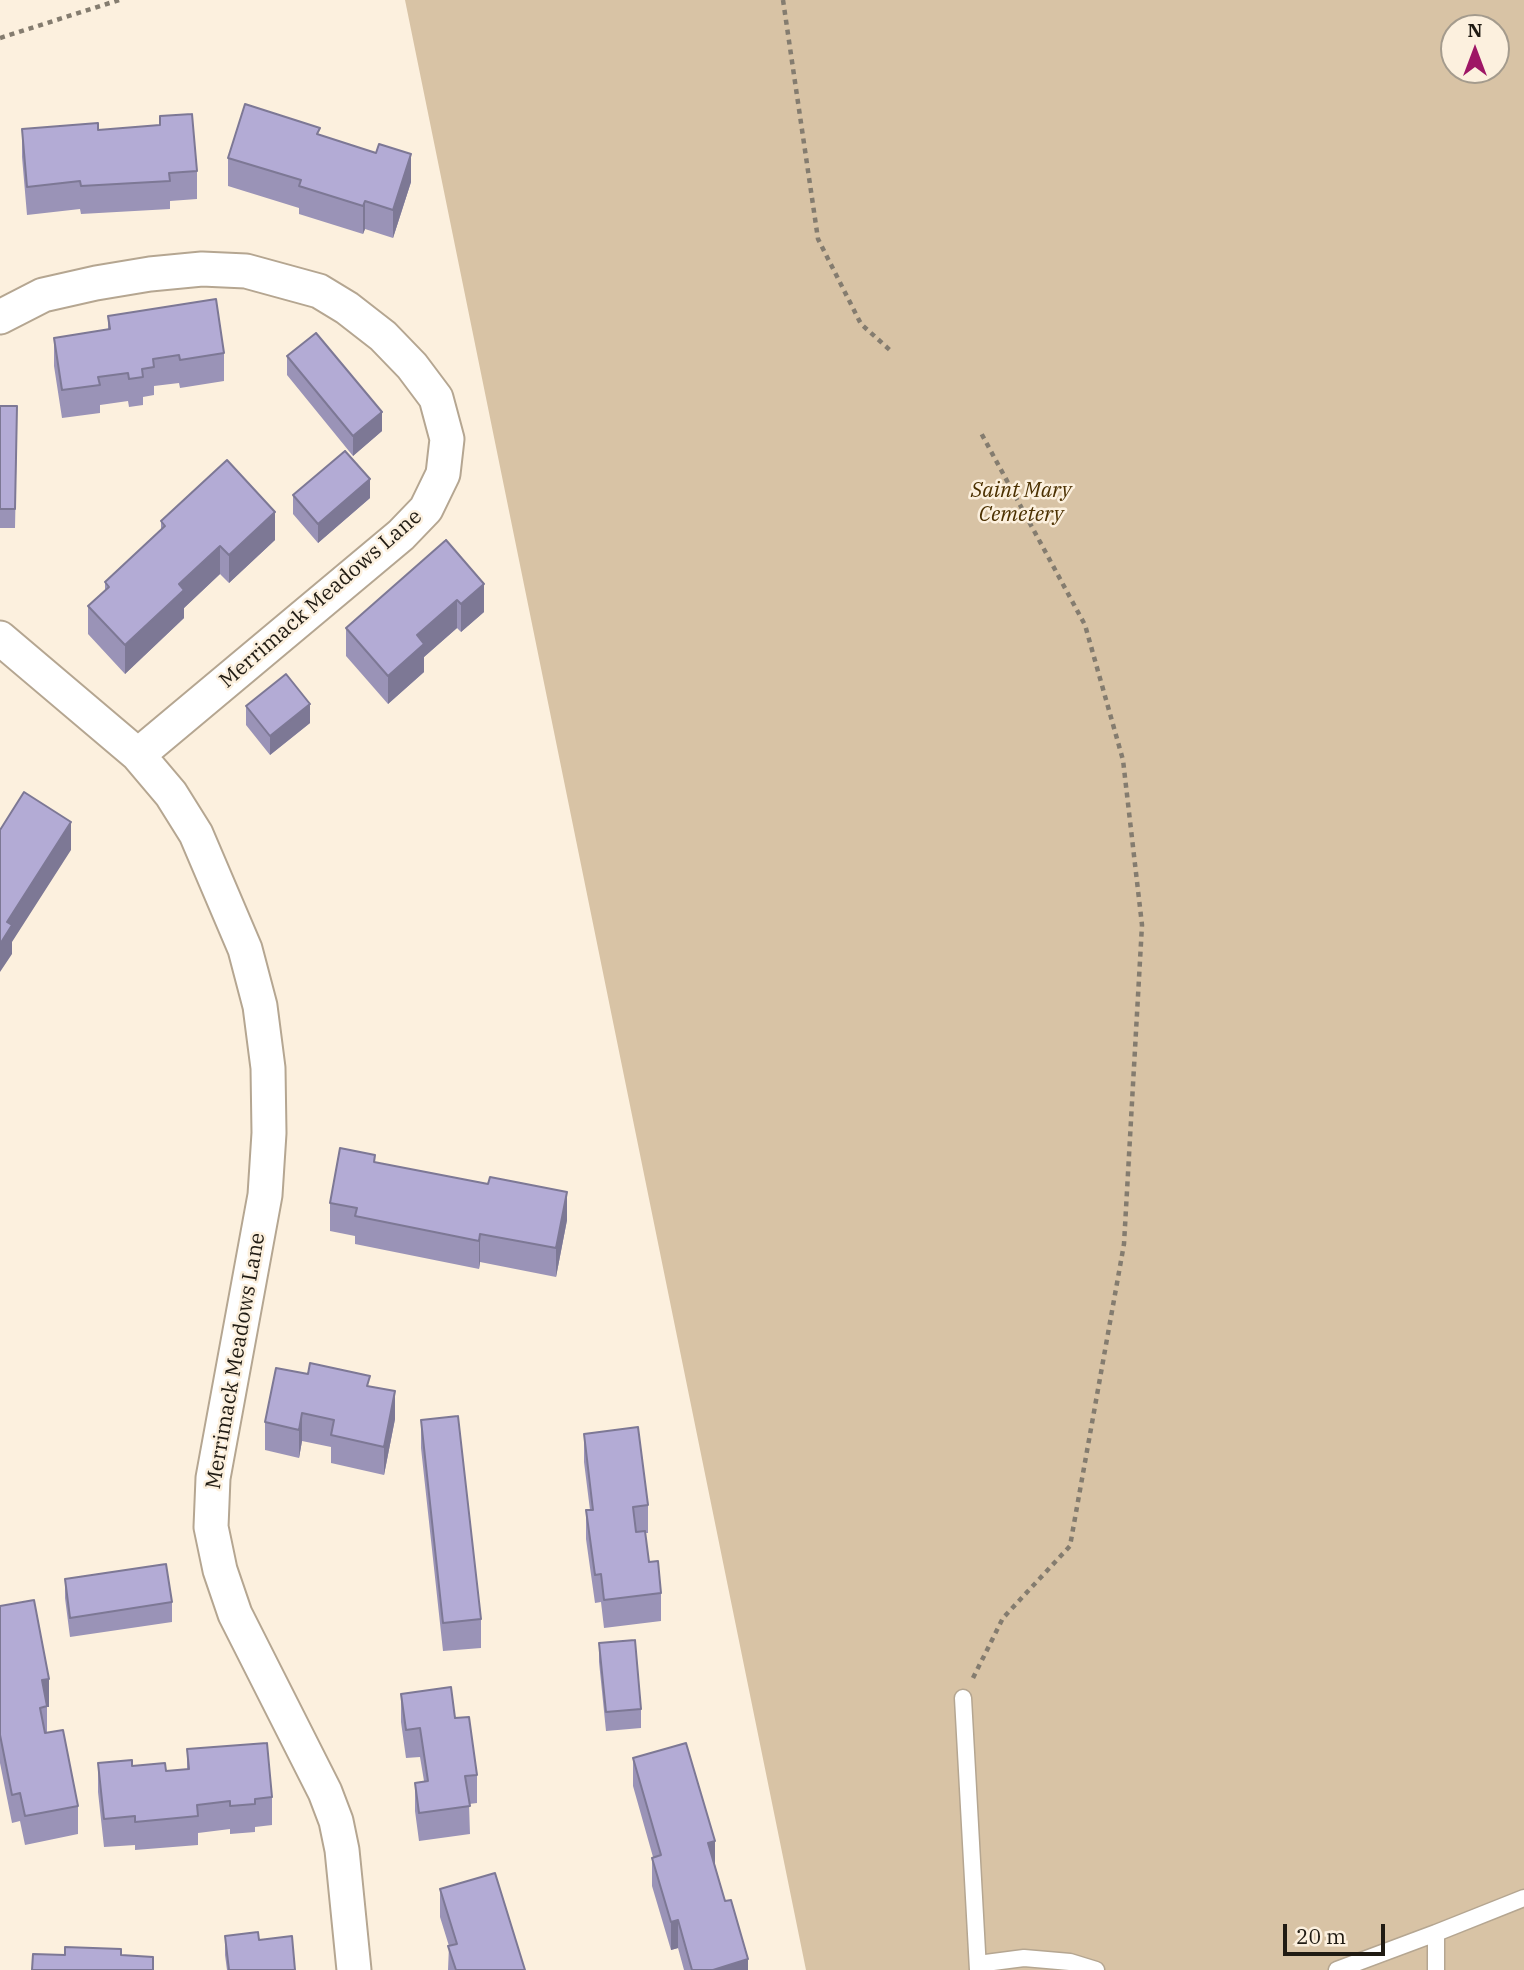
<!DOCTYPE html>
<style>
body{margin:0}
#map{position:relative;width:1524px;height:1970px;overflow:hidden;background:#fcf0de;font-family:"IBM Plex Serif",serif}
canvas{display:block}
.north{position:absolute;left:1440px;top:14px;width:70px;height:70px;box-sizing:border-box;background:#fcf0de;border:2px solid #a49b8d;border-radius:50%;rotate:0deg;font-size:19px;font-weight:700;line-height:28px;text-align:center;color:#201b13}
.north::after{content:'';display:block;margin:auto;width:24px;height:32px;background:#9e1665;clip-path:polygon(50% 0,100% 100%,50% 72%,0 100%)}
.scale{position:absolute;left:1283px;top:1924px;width:102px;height:32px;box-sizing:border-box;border:4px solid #201b13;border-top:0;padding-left:9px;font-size:21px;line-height:24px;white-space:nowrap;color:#201b13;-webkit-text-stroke:5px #fcf0de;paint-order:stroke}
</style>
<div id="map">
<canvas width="1524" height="1970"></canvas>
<div class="north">N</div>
<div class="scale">20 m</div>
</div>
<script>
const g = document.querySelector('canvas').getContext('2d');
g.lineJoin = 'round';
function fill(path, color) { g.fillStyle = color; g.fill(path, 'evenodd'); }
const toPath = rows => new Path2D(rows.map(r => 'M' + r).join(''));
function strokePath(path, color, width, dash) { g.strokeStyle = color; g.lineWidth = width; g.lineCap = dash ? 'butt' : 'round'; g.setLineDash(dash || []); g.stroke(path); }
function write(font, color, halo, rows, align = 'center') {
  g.font = font + ' "IBM Plex Serif",serif'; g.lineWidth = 5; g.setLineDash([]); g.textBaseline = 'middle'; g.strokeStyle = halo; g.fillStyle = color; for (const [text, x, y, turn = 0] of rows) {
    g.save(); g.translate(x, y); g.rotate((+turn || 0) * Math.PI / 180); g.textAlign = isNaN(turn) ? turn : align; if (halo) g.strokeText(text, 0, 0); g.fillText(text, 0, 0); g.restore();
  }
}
const green = toPath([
 [405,0,1524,0,1524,1970,806,1970],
 [1454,28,1496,28,1496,70,1454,70]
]);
const path = toPath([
 [783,0,818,239,861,324,891,351],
 [0,38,119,0],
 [973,1678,1003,1618,1070,1546,1124,1244,1142,925,1123,760,1085,625,980,431]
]);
const lane = toPath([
 [963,1698,978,1970],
 [1436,1933,1524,1898],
 [978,1964,1024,1958,1070,1962,1096,1970],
 [1337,1970,1436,1933,1436,1970]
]);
const street = toPath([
 [0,317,43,295,96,283,150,274,202,269,246,271,319,291,347,308,383,336,412,366,436,398,447,439,443,474,426,509,401,535,138,755],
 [0,638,138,755,171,794,196,834,245,949,260,1006,268,1068,269,1133,265,1195,213,1478,211,1527,220,1570,235,1614,325,1792,336,1821,342,1850,354,1970]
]);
const wall = toPath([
 [22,129,98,130,197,171,197,199,170,201,170,209,81,214,80,209,27,215,22,157],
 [320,135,376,153,411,182,393,238,365,229,363,234,299,214,299,208,228,186,228,158],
 [108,316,224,353,224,381,180,388,179,383,154,386,154,395,143,397,143,405,129,407,128,401,100,405,100,413,62,418,54,366,54,338,108,329],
 [287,356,382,431,353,456,287,375],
 [0,406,17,425,15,528,0,528],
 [293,495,370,498,318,543,293,514],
 [161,521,275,540,229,583,220,574,184,608,184,618,125,674,88,634,88,606,105,591,105,582,161,530],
 [446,540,484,612,461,632,457,628,424,657,424,672,388,704,346,656,346,628],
 [246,706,310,723,270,755,246,725],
 [375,1162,567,1220,556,1277,480,1262,479,1269,355,1244,355,1236,330,1231,330,1203],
 [370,1386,395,1419,384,1475,331,1463,331,1447,302,1441,299,1458,265,1450,265,1422],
 [421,1420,481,1619,481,1648,443,1651,421,1448],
 [584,1434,648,1505,648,1533,645,1533,649,1562,661,1593,661,1621,604,1628,601,1602,595,1603,586,1539,586,1510,590,1510,584,1462],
 [65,1579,172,1602,172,1622,70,1637,65,1598],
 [0,1606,49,1707,47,1707,47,1733,78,1806,78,1834,25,1845,20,1821,12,1823,0,1763],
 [599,1643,641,1709,641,1728,606,1731,599,1662],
 [401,1694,455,1718,477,1775,477,1803,469,1804,470,1834,419,1841,415,1811,415,1783,424,1781,420,1757,406,1758,401,1722],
 [187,1749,272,1797,272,1825,255,1827,255,1832,230,1834,230,1829,198,1833,198,1845,135,1850,135,1845,104,1847,98,1792,98,1763,132,1766,166,1771,187,1769],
 [633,1758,715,1865,725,1901,748,1970,684,1970,678,1948,671,1950,652,1886,652,1858,653,1857,633,1786],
 [440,1889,525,1970,448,1970,449,1946,440,1917],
 [225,1936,259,1940,295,1970,227,1970,225,1955]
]);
const shadedWall = toPath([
 [411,154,411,182,393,238,393,210],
 [365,201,365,229,363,234,363,206],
 [382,412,382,431,353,456,353,436],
 [370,479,370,498,318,543,318,524],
 [275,512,275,540,229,583,229,555],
 [220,546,220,574,184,608,184,618,125,674,125,645,179,584],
 [484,584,484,612,461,632,461,604],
 [457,600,457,628,424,657,424,672,388,704,388,676,417,635],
 [310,704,310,723,270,755,270,736],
 [71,822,71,850,12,942,12,954,0,972,0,944,7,922],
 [567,1192,567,1220,556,1277,556,1248],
 [480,1234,480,1262,479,1269,479,1241],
 [395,1391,395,1419,384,1475,384,1447],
 [302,1413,302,1441,299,1458,299,1430],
 [49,1679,49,1707,47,1707,42,1680],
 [715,1841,715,1869,708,1843],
 [678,1920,678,1948,671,1950,671,1922],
 [748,1959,748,1970,713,1970]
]);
const building = toPath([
 [245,104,320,128,317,134,376,153,379,144,411,154,393,210,365,201,363,206,299,186,301,180,228,158,245,104],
 [192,114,197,171,169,173,170,181,81,186,80,181,27,187,22,129,98,123,98,130,160,125,160,116,192,114],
 [216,299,224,353,180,360,179,355,153,359,154,367,142,369,143,377,129,379,128,373,98,377,100,385,62,390,54,338,110,329,108,316,216,299],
 [316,333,382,412,353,436,287,356,316,333],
 [0,406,17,406,15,509,0,509,0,406],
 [345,451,370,479,318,524,293,495,345,451],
 [227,460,275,512,229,555,220,546,179,584,184,590,125,645,88,606,109,587,105,582,165,526,161,521,227,460],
 [446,540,484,584,461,604,457,600,417,635,424,644,388,676,346,628,446,540],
 [286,674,310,704,270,736,246,706,286,674],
 [24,792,71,822,7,922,12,925,0,944,0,830,24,792],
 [340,1148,375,1155,374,1162,488,1184,490,1177,567,1192,556,1248,480,1234,479,1241,355,1216,357,1208,330,1203,340,1148],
 [310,1363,370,1376,367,1386,395,1391,384,1447,331,1435,334,1420,302,1413,299,1430,265,1422,276,1368,308,1374,310,1363],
 [458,1416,481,1619,443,1623,421,1420,458,1416],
 [638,1427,648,1505,633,1507,636,1532,645,1531,649,1562,658,1561,661,1593,604,1600,601,1574,595,1575,586,1510,593,1510,584,1434,638,1427],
 [166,1564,172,1602,70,1618,65,1579,166,1564],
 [34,1600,49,1679,42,1680,47,1706,40,1708,45,1733,63,1730,78,1806,25,1816,20,1793,12,1795,0,1735,0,1606,34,1600],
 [635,1640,641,1709,606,1712,599,1643,635,1640],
 [451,1687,455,1718,469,1717,477,1775,465,1776,470,1806,419,1813,415,1783,428,1781,420,1728,406,1730,401,1694,451,1687],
 [267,1743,272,1797,255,1799,255,1804,230,1806,230,1801,197,1805,198,1816,135,1822,135,1816,104,1819,98,1763,132,1760,132,1766,165,1763,166,1771,189,1769,187,1749,267,1743],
 [686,1743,715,1841,708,1843,725,1901,731,1900,748,1959,713,1970,692,1970,678,1920,671,1922,652,1858,661,1855,633,1758,686,1743],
 [495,1873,525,1970,456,1970,448,1946,457,1944,440,1889,495,1873],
 [258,1932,259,1940,292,1936,295,1970,229,1970,225,1936,258,1932],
 [65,1947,121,1949,121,1955,153,1957,153,1970,32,1970,33,1954,65,1955,65,1947]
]);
const parkNames = [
 ["Saint Mary",1021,491],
 ["Cemetery",1021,515]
];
const streetNames = [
 ["Merrimack Meadows Lane",321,599,-41],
 ["Merrimack Meadows Lane",236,1361,-80]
];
fill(green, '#d8c3a5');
strokePath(lane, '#b5a691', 19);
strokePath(street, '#b5a691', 37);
strokePath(path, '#847c6f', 4.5, [5, 5]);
strokePath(lane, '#fff', 16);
strokePath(street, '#fff', 33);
fill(wall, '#9a93b7');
fill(shadedWall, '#7d7895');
fill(building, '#b3abd5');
strokePath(building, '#7d7895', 2);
write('italic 21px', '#4b3000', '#fcf0de', parkNames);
write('21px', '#201b13', '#fcf0de', streetNames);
</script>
